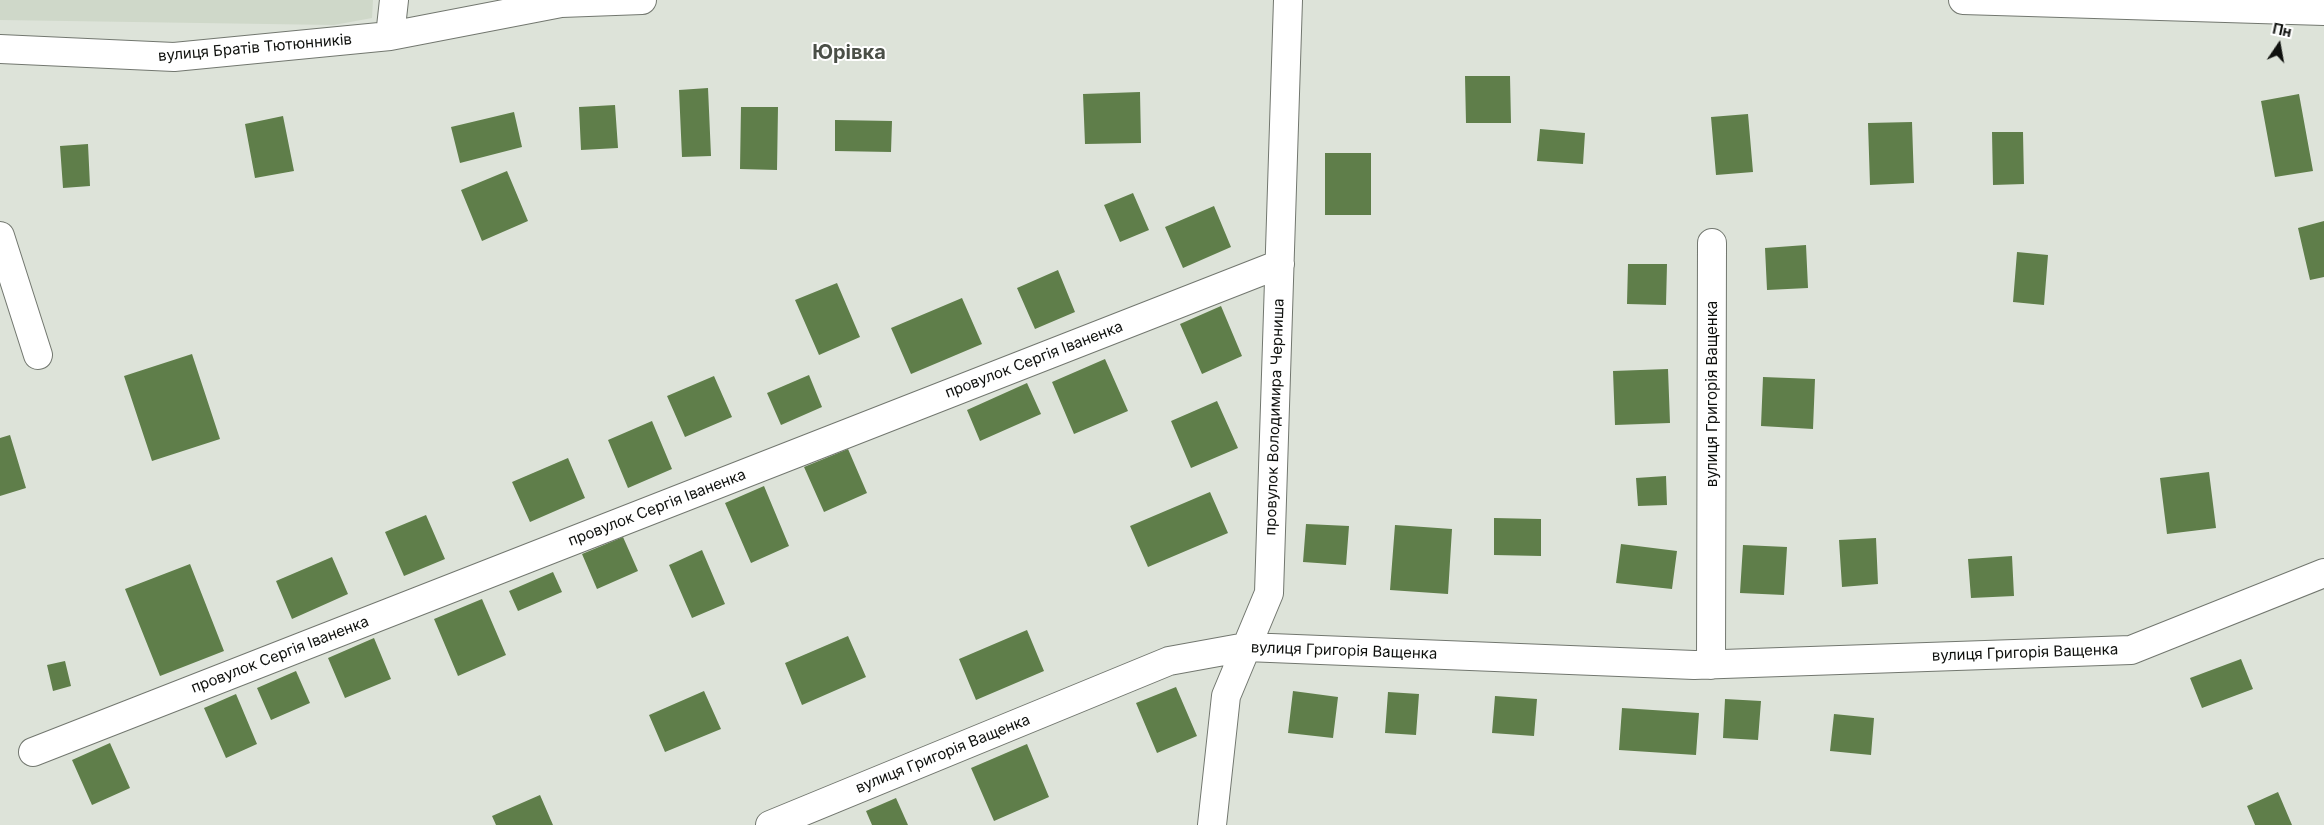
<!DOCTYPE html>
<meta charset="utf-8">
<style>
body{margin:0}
#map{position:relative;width:2324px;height:825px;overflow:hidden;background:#dde3d9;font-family:Inter,sans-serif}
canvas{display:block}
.north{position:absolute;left:2254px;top:20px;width:50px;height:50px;-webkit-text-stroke:4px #fff;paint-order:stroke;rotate:12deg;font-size:14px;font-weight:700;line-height:20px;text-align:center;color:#0f110e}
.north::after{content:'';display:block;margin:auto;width:18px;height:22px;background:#0f110e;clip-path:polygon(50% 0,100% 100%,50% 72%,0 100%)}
</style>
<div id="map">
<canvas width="2324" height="825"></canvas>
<div class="north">Пн</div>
</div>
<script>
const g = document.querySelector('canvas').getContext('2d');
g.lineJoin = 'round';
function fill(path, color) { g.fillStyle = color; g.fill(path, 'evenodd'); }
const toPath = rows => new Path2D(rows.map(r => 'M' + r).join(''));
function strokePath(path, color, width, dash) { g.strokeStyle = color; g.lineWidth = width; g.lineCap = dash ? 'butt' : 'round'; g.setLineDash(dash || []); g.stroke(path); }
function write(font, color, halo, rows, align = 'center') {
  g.font = font + ' Inter,sans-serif'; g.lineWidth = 4; g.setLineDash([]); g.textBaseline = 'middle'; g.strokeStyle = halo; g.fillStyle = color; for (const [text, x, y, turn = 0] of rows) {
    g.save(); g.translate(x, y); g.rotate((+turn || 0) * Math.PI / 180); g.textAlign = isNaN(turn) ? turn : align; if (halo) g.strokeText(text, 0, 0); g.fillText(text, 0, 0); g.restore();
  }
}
const built = toPath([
 [0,0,373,0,372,18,334,25,0,20]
]);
const building = toPath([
 [1465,76,1510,76,1511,123,1466,123],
 [708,88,711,156,682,157,679,90],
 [1140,92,1141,143,1085,144,1083,94],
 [2299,94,2313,171,2275,177,2261,101],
 [615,105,618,148,581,150,579,107],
 [741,107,778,107,777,170,740,169],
 [514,112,522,147,460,163,451,127],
 [1748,114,1753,172,1716,175,1711,117],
 [283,116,294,171,255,178,245,124],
 [835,120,892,121,891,152,835,151],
 [1912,122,1914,183,1870,185,1868,123],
 [1540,129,1585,133,1583,164,1537,161],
 [1992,132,2023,132,2024,184,1993,185],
 [88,144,90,186,63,188,60,146],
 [1325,153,1371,153,1371,215,1325,215],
 [507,171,528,221,482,241,461,190],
 [1133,193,1149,230,1120,242,1104,205],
 [1214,206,1231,247,1183,268,1165,227],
 [2324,221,2324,277,2310,280,2298,228],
 [1806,245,1808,288,1767,290,1765,248],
 [2017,252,2048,255,2044,305,2013,302],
 [1628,264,1667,264,1666,305,1627,304],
 [1058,270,1075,312,1035,329,1017,288],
 [837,283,860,337,819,355,795,300],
 [962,298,982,344,911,374,891,328],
 [1221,306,1242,356,1202,374,1180,324],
 [192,354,220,439,152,461,124,376],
 [1105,359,1128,411,1074,434,1052,382],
 [1668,369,1670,423,1615,425,1613,371],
 [809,375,822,407,781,425,767,393],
 [714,376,732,417,685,437,667,396],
 [1763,377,1815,379,1813,429,1761,426],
 [1027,383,1041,414,980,441,967,410],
 [1217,401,1238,448,1191,468,1171,421],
 [652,421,672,469,628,488,608,440],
 [10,435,26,488,0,496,0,438],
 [848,449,867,493,824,512,804,467],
 [568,458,585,498,530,522,512,482],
 [2209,472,2216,528,2167,534,2160,478],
 [1666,476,1667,505,1638,506,1636,478],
 [764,486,789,546,751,563,725,503],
 [1210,492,1228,533,1148,567,1130,526],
 [426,515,445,559,404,576,385,532],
 [1494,518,1541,519,1541,556,1494,555],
 [1306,524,1349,526,1346,565,1303,562],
 [1395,525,1452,529,1448,594,1390,590],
 [623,537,638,571,597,589,582,554],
 [1876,538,1878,584,1842,587,1839,540],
 [1621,544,1677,551,1672,589,1616,583],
 [1743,545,1787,547,1784,595,1740,593],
 [702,550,725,604,692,618,669,565],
 [2012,556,2014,596,1971,598,1968,559],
 [332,557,348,594,292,619,276,581],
 [190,564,224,651,160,676,125,589],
 [553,572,562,592,518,611,509,591],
 [482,599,506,655,458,676,434,619],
 [1027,630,1044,671,976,700,959,659],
 [848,636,866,677,802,705,785,663],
 [374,638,391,679,345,698,328,658],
 [2241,659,2253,689,2202,708,2190,678],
 [65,661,71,686,53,691,47,665],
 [296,671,310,703,271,720,257,688],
 [1176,687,1197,736,1157,753,1136,703],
 [704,691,721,729,665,752,649,715],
 [1293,691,1338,697,1333,738,1288,733],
 [1388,692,1419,694,1416,735,1385,733],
 [236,694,257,744,226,758,204,708],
 [1495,696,1537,699,1534,736,1492,733],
 [1725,699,1761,701,1758,740,1723,738],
 [1622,708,1699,713,1696,755,1619,750],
 [1834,714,1874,718,1871,755,1830,751],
 [110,743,130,788,92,805,72,760],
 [1027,744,1049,797,994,821,971,768],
 [2278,792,2292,825,2255,825,2247,806],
 [540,795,553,825,496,825,492,816],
 [896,798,908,825,872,825,866,811]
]);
const minor = toPath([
 [1963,0,2324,11],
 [390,36,394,0],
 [0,49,174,57,390,36,561,3,642,0],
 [0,236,38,355],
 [1711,665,1712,243],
 [33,752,1280,264],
 [770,825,1169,661,1246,647,1694,665,2131,650,2324,573],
 [1212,825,1226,696,1269,593,1288,0]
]);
const streetNames = [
 ["вулиця Братів Тютюнників",255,48,-5],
 ["провулок Сергія Іваненка",1034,360,-21],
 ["вулиця Григорія Ващенка",1712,394,-90],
 ["провулок Володимира Черниша",1275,417,-88],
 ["провулок Сергія Іваненка",657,508,-21],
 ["вулиця Григорія Ващенка",1344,651,2],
 ["вулиця Григорія Ващенка",2025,653,-2],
 ["провулок Сергія Іваненка",280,655,-21],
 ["вулиця Григорія Ващенка",943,754,-22]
];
const districtNames = [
 ["Юрівка",849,53]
];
fill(built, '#cfd8c9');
fill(building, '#5f7e4a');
strokePath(minor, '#72776f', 30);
strokePath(minor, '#fff', 28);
write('15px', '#0f110e', '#fff', streetNames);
write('bold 20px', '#4a4f47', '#fff', districtNames);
</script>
